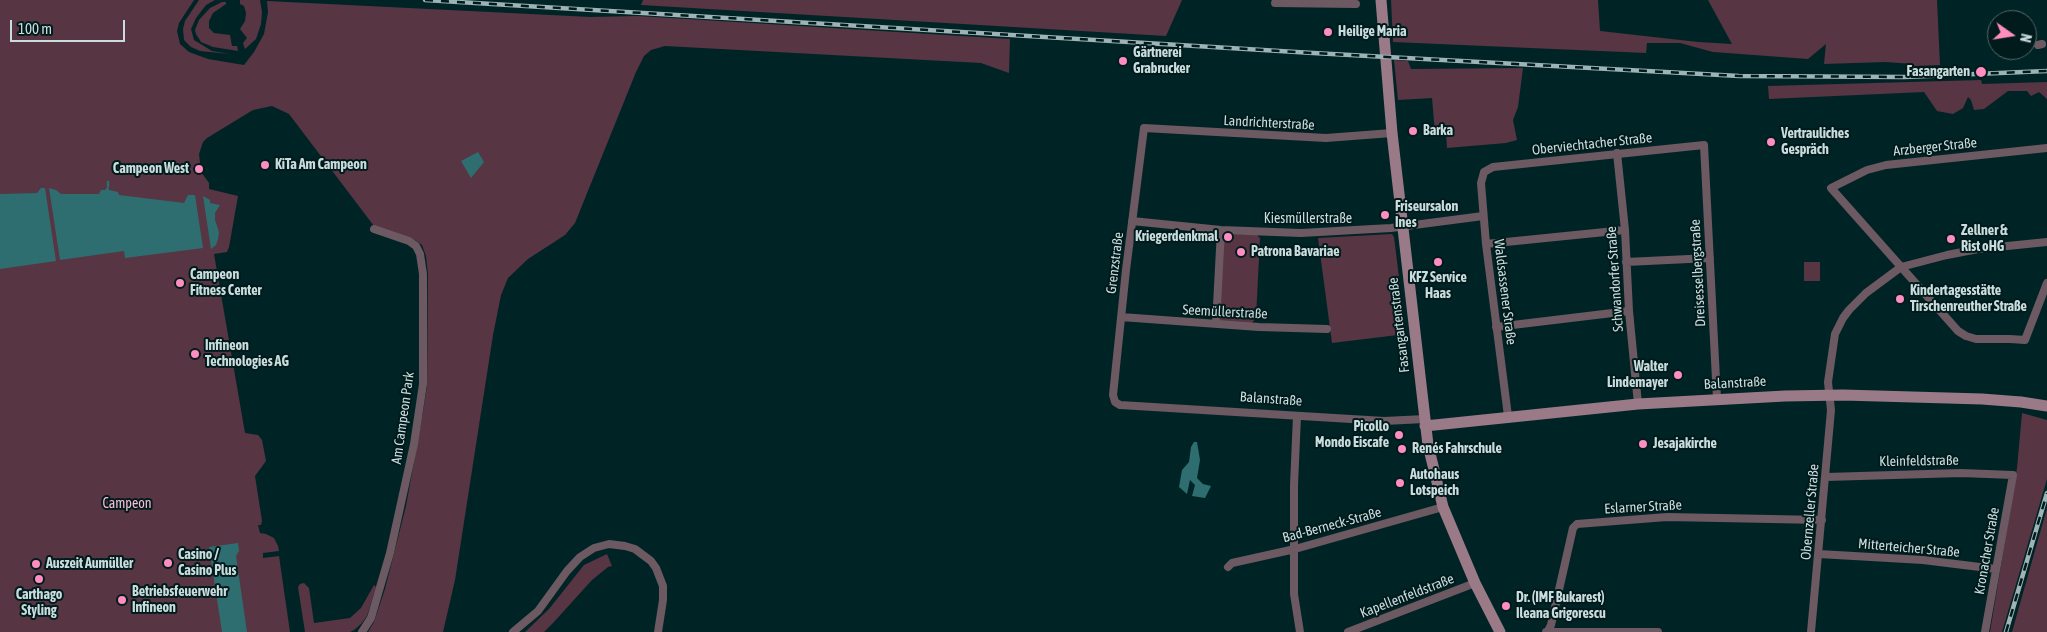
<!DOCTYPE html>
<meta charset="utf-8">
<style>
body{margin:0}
#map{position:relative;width:2047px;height:632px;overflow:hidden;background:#002426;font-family:"Asap Condensed",sans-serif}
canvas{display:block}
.north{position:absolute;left:1987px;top:10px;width:50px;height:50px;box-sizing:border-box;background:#011a1b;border:1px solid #516869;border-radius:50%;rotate:103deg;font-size:14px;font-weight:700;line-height:20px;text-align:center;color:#caddde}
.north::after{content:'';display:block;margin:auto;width:18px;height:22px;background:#fd8ebf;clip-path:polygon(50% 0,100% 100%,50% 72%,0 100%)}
.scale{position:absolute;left:10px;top:20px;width:115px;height:22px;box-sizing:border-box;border:2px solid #caddde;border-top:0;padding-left:6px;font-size:15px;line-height:18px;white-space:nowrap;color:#caddde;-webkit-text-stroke:4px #011a1b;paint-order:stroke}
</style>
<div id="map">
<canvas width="2047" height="632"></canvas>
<div class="north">N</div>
<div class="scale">100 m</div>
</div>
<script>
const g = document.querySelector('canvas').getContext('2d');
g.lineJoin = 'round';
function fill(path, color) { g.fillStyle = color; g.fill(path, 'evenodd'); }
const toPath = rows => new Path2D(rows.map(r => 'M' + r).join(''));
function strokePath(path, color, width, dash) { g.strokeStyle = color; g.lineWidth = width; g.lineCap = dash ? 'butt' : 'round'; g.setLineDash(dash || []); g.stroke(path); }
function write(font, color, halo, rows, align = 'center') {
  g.font = font + ' "Asap Condensed",sans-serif'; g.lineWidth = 4; g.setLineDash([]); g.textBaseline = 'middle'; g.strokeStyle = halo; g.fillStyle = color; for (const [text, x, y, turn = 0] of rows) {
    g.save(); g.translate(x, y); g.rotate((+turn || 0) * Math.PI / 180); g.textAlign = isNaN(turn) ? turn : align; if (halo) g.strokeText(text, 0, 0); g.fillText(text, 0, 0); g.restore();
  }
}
const green = toPath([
 [0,0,194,0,179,23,177,31,180,44,189,52,208,59,244,65,254,52,264,34,268,12,267,1,591,17,638,16,1010,39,1009,73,981,63,665,46,651,50,644,56,636,72,575,223,565,235,528,259,508,278,501,295,493,335,455,580,443,632,368,632,374,622,385,589,406,506,423,412,427,386,428,274,426,256,422,245,415,240,374,226,289,114,272,106,253,110,207,138,203,142,199,154,201,172,209,183,209,189,238,196,229,247,227,252,214,254,245,433,258,435,262,440,266,461,255,476,262,521,261,525,258,525,260,533,266,534,274,538,278,546,279,551,263,553,263,558,279,556,290,632,0,632],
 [199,0,215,0,206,5,196,18,191,29,194,40,212,51,230,54,200,51,191,47,184,40,183,29,185,21],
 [240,0,260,0,262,12,261,24,256,39,245,49,243,43,247,38,240,29,245,21,246,13,244,6,240,4],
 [643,0,1182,0,1166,36,641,5],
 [1391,0,1598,0,1600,31,1698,42,1732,44,1708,0,1937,0,1940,65,1914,66,1914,64,1885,62,1824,64,1826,44,1808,59,1713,52,1680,43,1647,43,1646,53,1393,42],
 [222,2,226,2,226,4,213,13,209,21,209,28,214,33,230,35,232,46,237,46,238,51,213,47,201,42,196,34,195,30,199,20,210,8],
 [1394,60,1408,61,1411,69,1523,68,1518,107,1513,120,1517,140,1506,143,1447,148,1446,133,1435,133,1432,98,1398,100],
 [1981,80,1982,84,2047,82,2047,99,2039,92,2031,96,2027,91,2008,91,1984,109,1974,110,1971,100,1968,97,1963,108,1953,114,1937,111,1924,92,1769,99,1768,86],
 [1225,234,1257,235,1260,238,1256,318,1251,324,1223,323,1218,319,1223,237],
 [1392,234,1394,237,1406,334,1332,343,1318,238],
 [1804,262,1820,262,1820,281,1804,281],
 [2022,413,2047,420,2047,479,2002,632,1990,632,2017,468],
 [2047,508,2047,632,2012,632],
 [607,554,612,566,608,567,592,580,553,623,544,632,525,632,549,609,584,565],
 [304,583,309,588,314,623,350,618,361,608,374,585,376,587,367,616,361,624,354,630,350,632,305,632,298,587,300,584]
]);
const water = toPath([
 [478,152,484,162,471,178,461,161],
 [108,186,109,190,118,192,119,195,184,203,188,195,195,195,203,248,125,258,124,251,60,260,49,188,56,190,61,194,99,194,101,190,105,190],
 [41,188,45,188,56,261,0,269,0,194,37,193],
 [203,196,210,200,210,203,220,205,215,213,215,220,219,232,218,239,216,245,211,249],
 [1194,442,1197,442,1200,460,1197,478,1203,484,1211,486,1205,498,1192,496,1195,485,1190,480,1187,494,1179,487,1182,470,1189,462,1191,447],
 [238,543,239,551,236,556,247,632,222,632,209,547]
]);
const stream = toPath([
 [108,186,108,182]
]);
const street = toPath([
 [1275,3,1356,4],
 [2038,45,2042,44],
 [1392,133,1326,138,1144,128,1126,270,1113,395,1115,402,1120,405,1384,421,1425,419],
 [2047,148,1886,165,1867,170,1831,188,1958,331,1966,336,1976,339,2010,339,2025,340,2047,283],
 [1617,153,1625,230,1629,311,1638,404],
 [1132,221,1221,230,1301,233,1391,228,1483,216],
 [1486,244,1625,230],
 [1626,262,1710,258],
 [1121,317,1259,327,1327,329],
 [1216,324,1221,230],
 [1496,327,1629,311],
 [1297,416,1294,485,1294,594,1300,632],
 [1508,416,1486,244,1481,183,1484,172,1493,167,1704,145,1717,399],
 [1826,477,1961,473,2013,475,1985,632],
 [1819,554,1923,560,1996,569],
 [1228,567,1232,563,1295,549,1443,507],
 [1548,631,1551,625,1573,528,1577,524,1667,517,1822,520],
 [362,632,371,618,390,553,414,444,423,384,423,274,420,254,416,246,409,241,374,229],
 [513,632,538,611,567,571,580,557,594,548,609,544,625,546,635,549,651,561,656,568,663,586,663,600,658,632],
 [1348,632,1475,583],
 [1546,632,1658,632],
 [1811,632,1831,410,1828,382,1835,334,1843,318,1849,310,1866,293,1901,267,1947,255,1978,249,2047,242]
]);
const secondary = toPath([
 [1381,0,1392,133,1428,445,1443,507,1475,583,1500,632],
 [1425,426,1638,404,1785,396,1843,395,1982,399,2021,402,2047,406]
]);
const rail = toPath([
 [425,0,1313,53,1739,76,1904,77,2047,71],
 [2006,632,2047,493]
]);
const markers = [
 [1328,32,5,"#fd8ebf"],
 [1123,61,5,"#fd8ebf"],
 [1981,72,6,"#fd8ebf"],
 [1413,131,5,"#fd8ebf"],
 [1771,142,5,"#fd8ebf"],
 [265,165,5,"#fd8ebf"],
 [199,169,5,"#fd8ebf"],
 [1385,215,5,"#fd8ebf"],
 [1228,237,5,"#fd8ebf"],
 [1951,239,5,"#fd8ebf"],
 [1241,252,5,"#fd8ebf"],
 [1438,262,5,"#fd8ebf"],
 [180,283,5,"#fd8ebf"],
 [1900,299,5,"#fd8ebf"],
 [195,354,5,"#fd8ebf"],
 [1678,375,5,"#fd8ebf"],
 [1399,435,5,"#fd8ebf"],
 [1643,444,5,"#fd8ebf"],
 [1402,449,5,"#fd8ebf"],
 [1400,483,5,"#fd8ebf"],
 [168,563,5,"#fd8ebf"],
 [36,564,5,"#fd8ebf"],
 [39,579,5,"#fd8ebf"],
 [122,600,5,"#fd8ebf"],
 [1506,606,5,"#fd8ebf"]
];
const poiNames = [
 ["Heilige Maria",1338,32],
 ["Gärtnerei",1133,53],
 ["Grabrucker",1133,69],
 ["Fasangarten",1970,72,"right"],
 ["Barka",1423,131],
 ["Vertrauliches",1781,134],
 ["Gespräch",1781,150],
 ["KiTa Am Campeon",275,165],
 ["Campeon West",189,169,"right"],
 ["Friseursalon",1395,207],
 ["Ines",1395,223],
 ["Zellner &",1961,231],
 ["Rist oHG",1961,247],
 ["Kriegerdenkmal",1218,237,"right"],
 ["Patrona Bavariae",1251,252],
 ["Campeon",190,275],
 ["Fitness Center",190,291],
 ["KFZ Service",1438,278,"center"],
 ["Haas",1438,294,"center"],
 ["Kindertagesstätte",1910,291],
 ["Tirschenreuther Straße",1910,307],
 ["Infineon",205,346],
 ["Technologies AG",205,362],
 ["Walter",1668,367,"right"],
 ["Lindemayer",1668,383,"right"],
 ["Picollo",1389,427,"right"],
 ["Mondo Eiscafe",1389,443,"right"],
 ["Jesajakirche",1653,444],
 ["Renés Fahrschule",1412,449],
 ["Autohaus",1410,475],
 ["Lotspeich",1410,491],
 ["Casino /",178,555],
 ["Casino Plus",178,571],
 ["Auszeit Aumüller",46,564],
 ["Betriebsfeuerwehr",132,592],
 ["Infineon",132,608],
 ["Carthago",39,595,"center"],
 ["Styling",39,611,"center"],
 ["Dr. (IMF Bukarest)",1516,598],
 ["Ileana Grigorescu",1516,614]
];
const streetNames = [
 ["Landrichterstraße",1269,123,3],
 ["Oberviechtacher Straße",1592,144,-6],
 ["Arzberger Straße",1935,147,-6],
 ["Kiesmüllerstraße",1308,219],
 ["Grenzstraße",1115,263,-83],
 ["Dreisesselbergstraße",1698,273,-93],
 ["Schwandorfer Straße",1615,279,-94],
 ["Waldsassener Straße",1505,292,83],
 ["Seemüllerstraße",1225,312,3],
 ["Fasangartenstraße",1399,325,-97],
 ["Balanstraße",1735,383,-3],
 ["Balanstraße",1271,399,4],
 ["Am Campeon Park",403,418,-82],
 ["Kleinfeldstraße",1919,461,-1],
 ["Eslarner Straße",1643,507,-3],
 ["Obernzeller Straße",1810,512,-85],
 ["Bad-Berneck-Straße",1332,525,-15],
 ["Mitterteicher Straße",1909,548,5],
 ["Kronacher Straße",1987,551,-80],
 ["Kapellenfeldstraße",1407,596,-21]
];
const parkNames = [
 ["Campeon",127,504]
];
fill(green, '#573543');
fill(water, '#2e6e71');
strokePath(stream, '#2e6e71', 2.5);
strokePath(street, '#6d5961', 8);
strokePath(secondary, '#9a7a86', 11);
strokePath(rail, '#9db3b5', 4.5);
strokePath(rail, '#011a1b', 2.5, [8]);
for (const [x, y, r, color] of markers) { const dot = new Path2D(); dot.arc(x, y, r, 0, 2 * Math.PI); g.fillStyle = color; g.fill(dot); strokePath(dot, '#011a1b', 2); }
write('bold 14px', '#caddde', '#011a1b', poiNames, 'left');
write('14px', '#caddde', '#011a1b', streetNames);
write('14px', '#f9bdd5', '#011a1b', parkNames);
</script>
